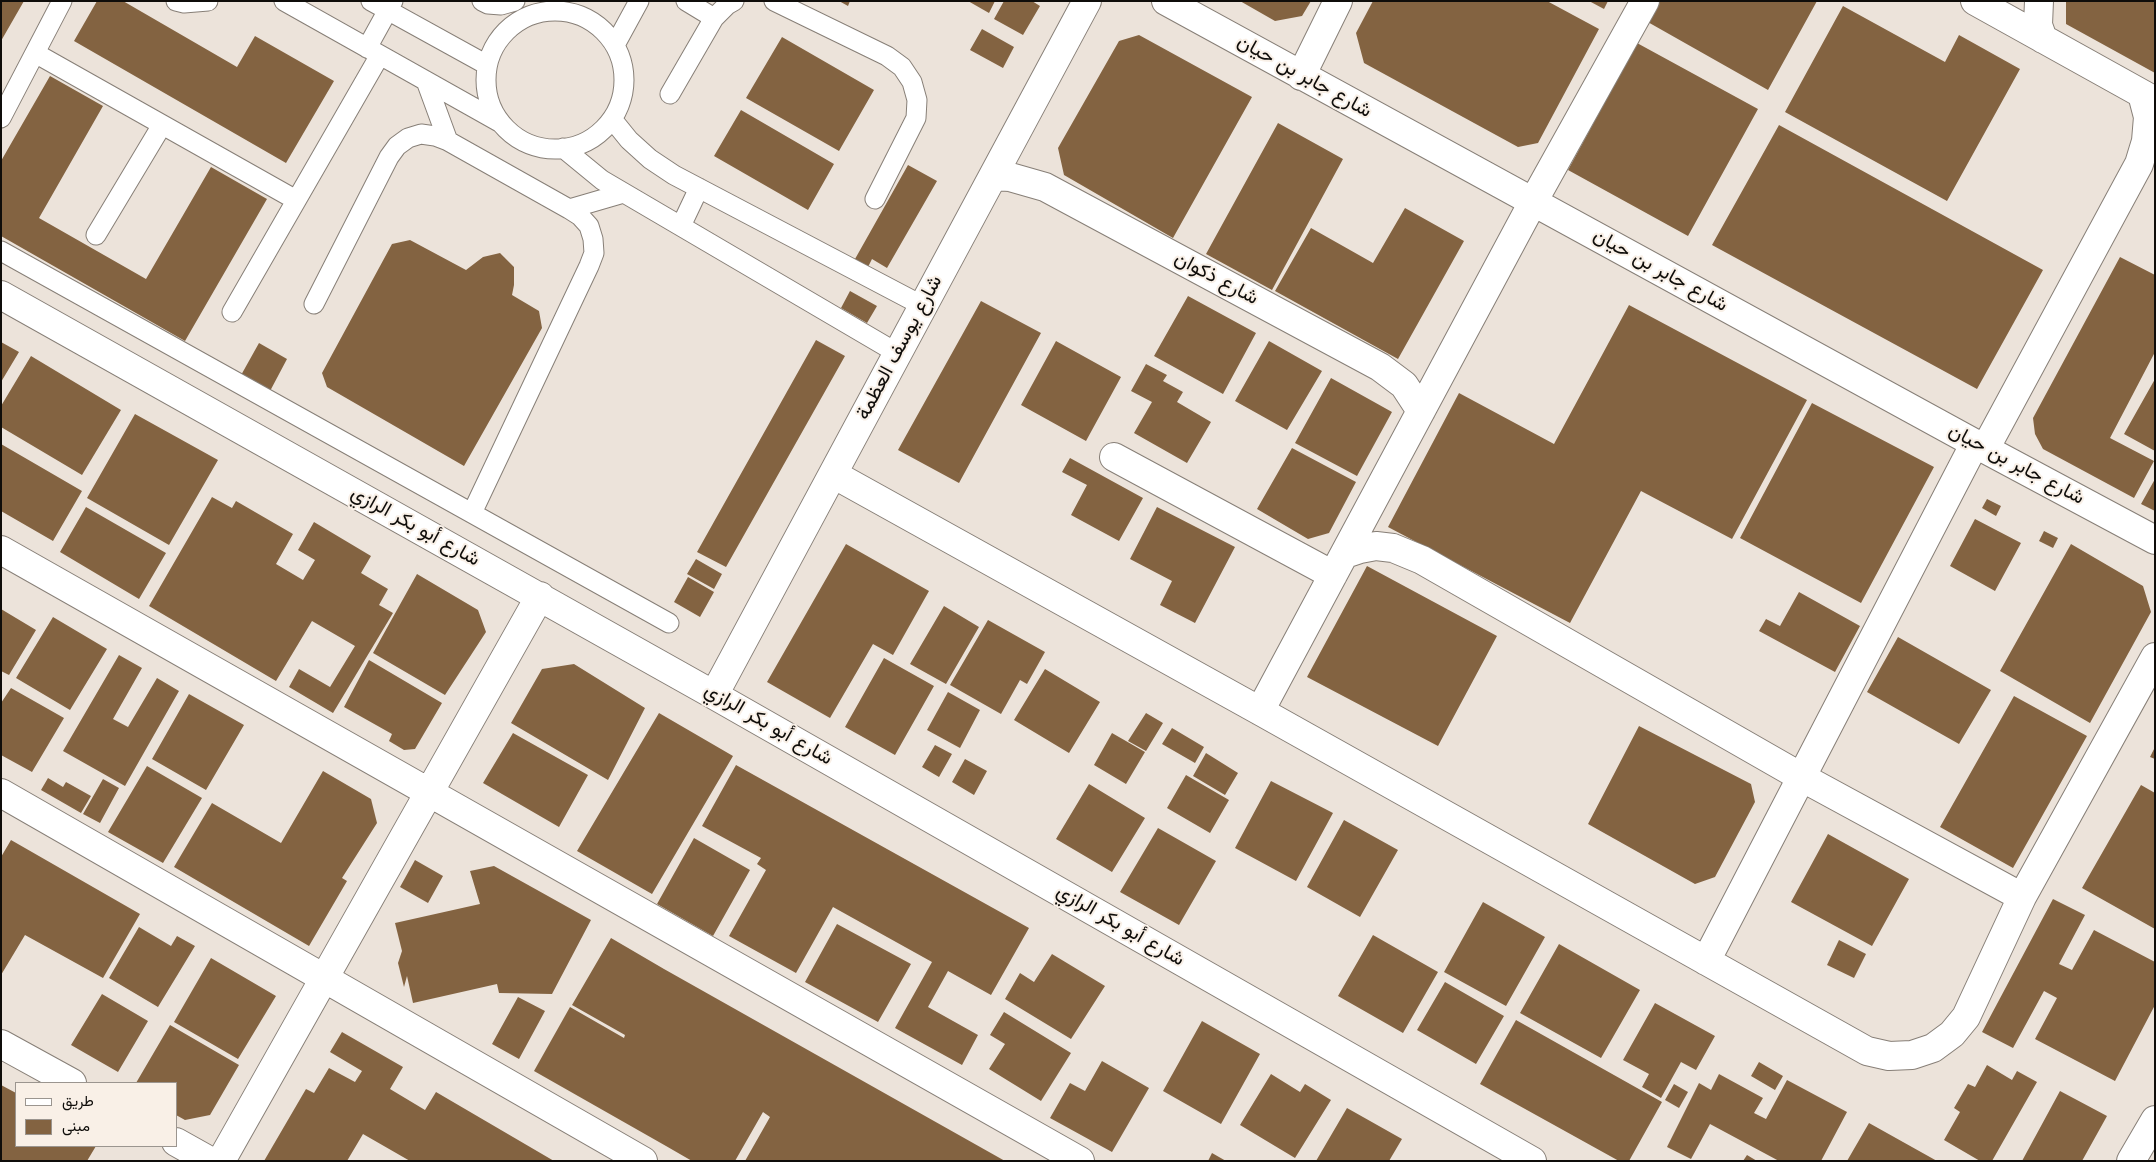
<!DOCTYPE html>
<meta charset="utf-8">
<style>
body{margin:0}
#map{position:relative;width:2156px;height:1162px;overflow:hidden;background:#ece3da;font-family:Jost,Vazirmatn,sans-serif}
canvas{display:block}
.frame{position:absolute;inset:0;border:2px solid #0f0d0a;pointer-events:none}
.legend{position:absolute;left:15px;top:1082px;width:162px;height:65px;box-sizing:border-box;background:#f9f0e7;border:1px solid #9b958f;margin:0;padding:6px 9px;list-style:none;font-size:15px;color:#0f0d0a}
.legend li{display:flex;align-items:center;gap:10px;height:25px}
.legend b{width:25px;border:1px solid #9b958f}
</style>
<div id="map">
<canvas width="2156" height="1162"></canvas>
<div class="frame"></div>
<ul class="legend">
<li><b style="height:6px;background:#fff"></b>طريق</li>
<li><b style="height:14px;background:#836341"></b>مبنى</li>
</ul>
</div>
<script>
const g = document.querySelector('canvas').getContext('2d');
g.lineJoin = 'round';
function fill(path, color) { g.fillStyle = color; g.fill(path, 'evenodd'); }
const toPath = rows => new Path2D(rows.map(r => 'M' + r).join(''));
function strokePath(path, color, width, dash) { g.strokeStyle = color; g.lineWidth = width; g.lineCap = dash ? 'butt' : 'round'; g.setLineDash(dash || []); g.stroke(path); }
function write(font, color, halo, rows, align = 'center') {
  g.font = font + ' Jost,Vazirmatn,sans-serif'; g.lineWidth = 4; g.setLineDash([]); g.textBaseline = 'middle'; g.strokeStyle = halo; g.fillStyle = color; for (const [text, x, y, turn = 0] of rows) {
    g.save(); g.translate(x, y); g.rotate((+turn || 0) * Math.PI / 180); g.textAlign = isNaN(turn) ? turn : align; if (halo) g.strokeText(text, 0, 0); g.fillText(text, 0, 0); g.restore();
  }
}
const building = toPath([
 [1,1,24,1,1,41],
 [97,1,123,1,237,67,255,36,334,81,286,163,74,41],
 [839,1,850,1,848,6],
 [968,1,995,1,989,13],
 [1004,1,1032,1,1040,6,1023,35,994,19],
 [1240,1,1311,1,1302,16,1275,21],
 [1373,1,1547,1,1599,29,1538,143,1518,147,1364,63,1356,33],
 [1589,1,1608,1,1604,9],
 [1657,1,1817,1,1768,90,1646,21],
 [2066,1,2155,1,2155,73,2066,24],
 [1843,6,1945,62,1959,35,2020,69,1947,201,1785,112],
 [982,29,1014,47,1003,68,970,50],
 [1139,35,1252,97,1173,238,1064,175,1058,148,1119,41],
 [782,37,874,90,839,151,746,98],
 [1637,43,1758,109,1688,236,1568,170],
 [50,76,103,106,39,218,146,279,211,167,267,199,185,341,1,236,1,161],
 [741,110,834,164,808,210,714,156],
 [1278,123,1343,159,1272,290,1206,254],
 [1779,125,2043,270,1977,389,1712,245],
 [908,165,937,181,887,268,872,259,868,267,855,259],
 [1405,208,1464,241,1398,359,1275,291,1311,228,1373,263],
 [410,240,466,270,483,257,500,253,514,267,514,285,512,295,539,311,542,328,464,466,327,387,322,373,392,244],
 [2120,257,2155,275,2155,352,2110,438,2154,461,2134,498,2043,449,2035,434,2033,418],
 [850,291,877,306,867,323,841,308],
 [1188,296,1256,333,1223,394,1154,356],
 [981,301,1041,333,959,483,898,450],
 [1629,305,1807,400,1732,539,1641,491,1570,623,1388,527,1459,393,1554,444],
 [816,340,845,356,726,567,697,552],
 [1056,341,1121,377,1086,441,1021,405],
 [1269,341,1322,371,1287,430,1235,401],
 [1,342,19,352,1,382],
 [259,343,287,359,269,393,240,377],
 [31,356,121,410,82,475,1,427,1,406],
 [1146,364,1167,375,1163,381,1183,392,1177,402,1211,422,1187,463,1134,433,1152,402,1131,391],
 [1331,378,1392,412,1357,476,1295,443],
 [2155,379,2155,451,2124,434],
 [1812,403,1934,467,1861,603,1740,538],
 [135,414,218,460,169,545,87,498],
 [1,444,82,491,53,541,1,511],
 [1292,448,1356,482,1329,533,1308,539,1257,509],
 [1070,458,1143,498,1119,541,1071,515,1087,485,1062,472],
 [2155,479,2155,511,2141,504],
 [212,497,232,508,236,501,293,534,276,564,303,580,315,560,298,550,314,522,371,556,361,573,388,589,379,605,393,613,333,713,289,687,299,669,330,687,355,646,312,621,276,681,149,606],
 [1987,499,2001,506,1996,516,1982,508],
 [86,507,166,553,139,599,60,552],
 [1157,507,1235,547,1195,623,1160,605,1172,581,1130,559],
 [1975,519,2021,543,1995,591,1950,566],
 [2044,531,2058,538,2053,548,2039,541],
 [846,544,929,591,893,655,873,644,830,718,767,682],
 [2071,544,2143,586,2151,612,2090,723,2000,671],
 [696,559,722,574,714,589,687,574],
 [1367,566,1497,636,1438,746,1307,677],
 [417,574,478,610,486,632,445,695,373,653],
 [688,577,714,592,700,617,674,602],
 [1799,592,1860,626,1835,672,1759,631,1766,619,1780,626],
 [944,606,979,627,946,684,910,664],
 [1,609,36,630,9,675,1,671],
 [53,617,107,649,70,710,16,678],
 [988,620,1045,652,1027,684,1020,680,1001,714,950,685],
 [1898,637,1991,690,1959,744,1867,692],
 [119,655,142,668,113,719,128,727,157,678,179,691,125,786,63,751],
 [884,658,934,686,895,755,845,727],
 [369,660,442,703,415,749,404,750,389,741,392,734,344,707],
 [574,664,645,708,608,780,511,723,542,669],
 [1045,669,1100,702,1069,753,1014,720],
 [11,688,64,718,32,772,1,755,1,703],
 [948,692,980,710,960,748,927,730],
 [189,694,244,725,206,790,152,759],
 [2014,696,2087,736,2013,868,1940,827],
 [659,713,733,756,652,894,577,851],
 [1146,713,1163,723,1146,751,1128,741],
 [1639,726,1751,784,1755,802,1715,877,1695,884,1588,824],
 [1172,728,1204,747,1195,763,1162,744],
 [513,733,588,775,559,827,483,783],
 [1112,733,1145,752,1126,784,1094,765],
 [935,745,952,754,939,777,922,767],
 [2155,747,2155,759,2150,757],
 [1206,753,1238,773,1225,795,1193,776],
 [965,759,987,771,974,795,952,782],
 [736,765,1029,928,991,995,948,971,928,1007,978,1035,962,1065,895,1028,932,962,833,907,796,973,729,936,766,870,757,864,761,858,702,826],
 [147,766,202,798,163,863,108,832],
 [323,771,371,799,377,823,342,878,347,881,309,946,174,867,212,803,281,843],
 [1186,775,1229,800,1210,833,1167,808],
 [48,778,63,787,66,782,91,796,81,813,41,790],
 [103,779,119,788,100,823,83,814],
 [1271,781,1333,813,1296,881,1235,848],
 [1089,784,1145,818,1112,872,1056,839],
 [2141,785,2155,793,2155,929,2082,888],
 [1344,820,1398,850,1360,917,1307,887],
 [1158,828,1216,861,1179,925,1120,892],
 [1828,834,1909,879,1872,946,1791,902],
 [694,838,750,870,713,936,657,904],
 [11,840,140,914,103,978,25,935,1,975,1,857],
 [415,860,443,876,428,903,400,887],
 [494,866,591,920,552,994,499,993,497,984,413,1003,407,976,404,987,398,963,402,951,395,923,480,904,470,871],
 [2053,899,2085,915,2059,964,2072,970,2094,930,2155,962,2155,1005,2115,1081,2035,1039,2057,998,2044,991,2013,1048,1982,1032],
 [1483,902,1545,937,1506,1006,1444,972],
 [837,924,911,964,878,1022,805,982],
 [139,927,171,946,177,936,195,946,158,1007,109,978],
 [1373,935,1438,972,1403,1033,1338,996],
 [611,938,664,969,1005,1161,745,1161,770,1117,763,1112,735,1161,692,1161,666,1146,534,1071,570,1007,624,1038,625,1035,572,1005],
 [1839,940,1866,954,1854,978,1827,965],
 [1559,944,1640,990,1601,1058,1520,1013],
 [1052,954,1105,986,1071,1039,1005,999,1020,973,1034,982],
 [211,958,276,996,238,1059,174,1022],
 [1445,982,1504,1016,1476,1064,1417,1030],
 [102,994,148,1021,118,1072,71,1045],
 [518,997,545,1011,519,1059,492,1044],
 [1655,1003,1715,1036,1696,1070,1681,1062,1661,1098,1642,1087,1649,1074,1623,1060],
 [1004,1012,1071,1053,1041,1101,989,1069,1005,1044,990,1035],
 [1516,1020,1662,1102,1629,1161,1619,1161,1480,1084],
 [1202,1021,1260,1054,1221,1124,1163,1091],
 [170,1025,239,1065,210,1115,185,1120,176,1115,176,1083,136,1083],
 [342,1032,403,1067,390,1089,425,1110,436,1092,554,1161,410,1161,363,1134,347,1161,264,1161,306,1089,314,1093,329,1068,355,1082,362,1071,330,1052],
 [1102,1061,1149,1088,1112,1152,1050,1118,1070,1083,1085,1091],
 [1759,1062,1783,1076,1775,1090,1751,1076],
 [1987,1065,2012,1080,2017,1071,2037,1082,1992,1161,1980,1161,1944,1140,1960,1112,1954,1108,1968,1084,1975,1087],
 [1271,1074,1300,1092,1305,1084,1331,1100,1295,1158,1240,1125],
 [1719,1074,1763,1098,1754,1113,1766,1119,1787,1080,1847,1112,1821,1161,1779,1161,1710,1124,1691,1159,1667,1147,1699,1083,1711,1090],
 [1674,1084,1688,1092,1679,1108,1665,1100],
 [1,1085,16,1093,16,1146,96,1146,87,1161,1,1161],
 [2060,1091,2107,1116,2082,1161,2022,1161],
 [1347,1108,1402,1139,1389,1161,1316,1161],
 [1869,1123,1937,1161,1847,1161],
 [1212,1153,1226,1161,1208,1161],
 [1747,1155,1757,1161,1743,1161]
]);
const lane = toPath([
 [176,1,184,3,208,1],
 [284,1,501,123],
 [371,1,487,65],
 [482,1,488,4,501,5,515,1],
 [686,1,714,18],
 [774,1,887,56,902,67,912,82,917,100,916,118,875,199],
 '486 80a69 69 0 1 1 138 0a69 69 0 1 1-138 0Z',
 [615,45,639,1],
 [367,48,393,1],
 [35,53,296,200],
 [426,81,448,141],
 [670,94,714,18,727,5,734,1],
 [1,118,62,1],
 [612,119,629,140,650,159,674,175,923,306],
 [563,148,602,180,897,353],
 [569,209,624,193],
 [681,226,699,188],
 [96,235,162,125],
 [1,251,669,623],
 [314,304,389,157,397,146,408,138,421,134,435,136,448,141,569,209,580,216,589,226,593,239,594,253,589,266,472,513],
 [232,312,380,55]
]);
const street = toPath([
 [1166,1,1985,449,2155,540],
 [1975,1,2155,101],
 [2039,1,2038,25,2043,39],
 [1301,76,1338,1],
 [993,176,1010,177,1045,187,1380,367,1404,385,1421,411],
 [1,295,714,695,1532,1161],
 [1985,449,2139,164,2146,141,2148,117,2142,94],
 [1114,457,1333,575],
 [833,474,1260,711,1867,1051,1889,1056,1912,1055,1933,1048,1952,1034,1966,1017,2022,897,2155,657],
 [1,550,1080,1161],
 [1345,554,1360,549,1376,546,1393,548,1422,560,1803,778,2022,897],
 [714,695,1087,1],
 [1260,711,1533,202,1645,1],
 [1,793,643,1161],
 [1706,961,1975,443],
 [1,1044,72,1083],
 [176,1142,210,1161],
 [221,1161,540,596],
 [2131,1161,2155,1120]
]);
const streetNames = [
 ["شارع جابر بن حيان",1304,77,29],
 ["شارع جابر بن حيان",1660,271,29],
 ["شارع ذكوان",1216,279,28],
 ["شارع يوسف العظمة",900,348,-62],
 ["شارع جابر بن حيان",2016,465,28],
 ["شارع أبو بكر الرازي",415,527,29],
 ["شارع أبو بكر الرازي",768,725,30],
 ["شارع أبو بكر الرازي",1120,926,30]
];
fill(building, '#836341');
strokePath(lane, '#877f77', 21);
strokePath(street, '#877f77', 30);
strokePath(lane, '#fff', 19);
strokePath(street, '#fff', 28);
write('20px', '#0f0d0a', '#f9f0e7', streetNames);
</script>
